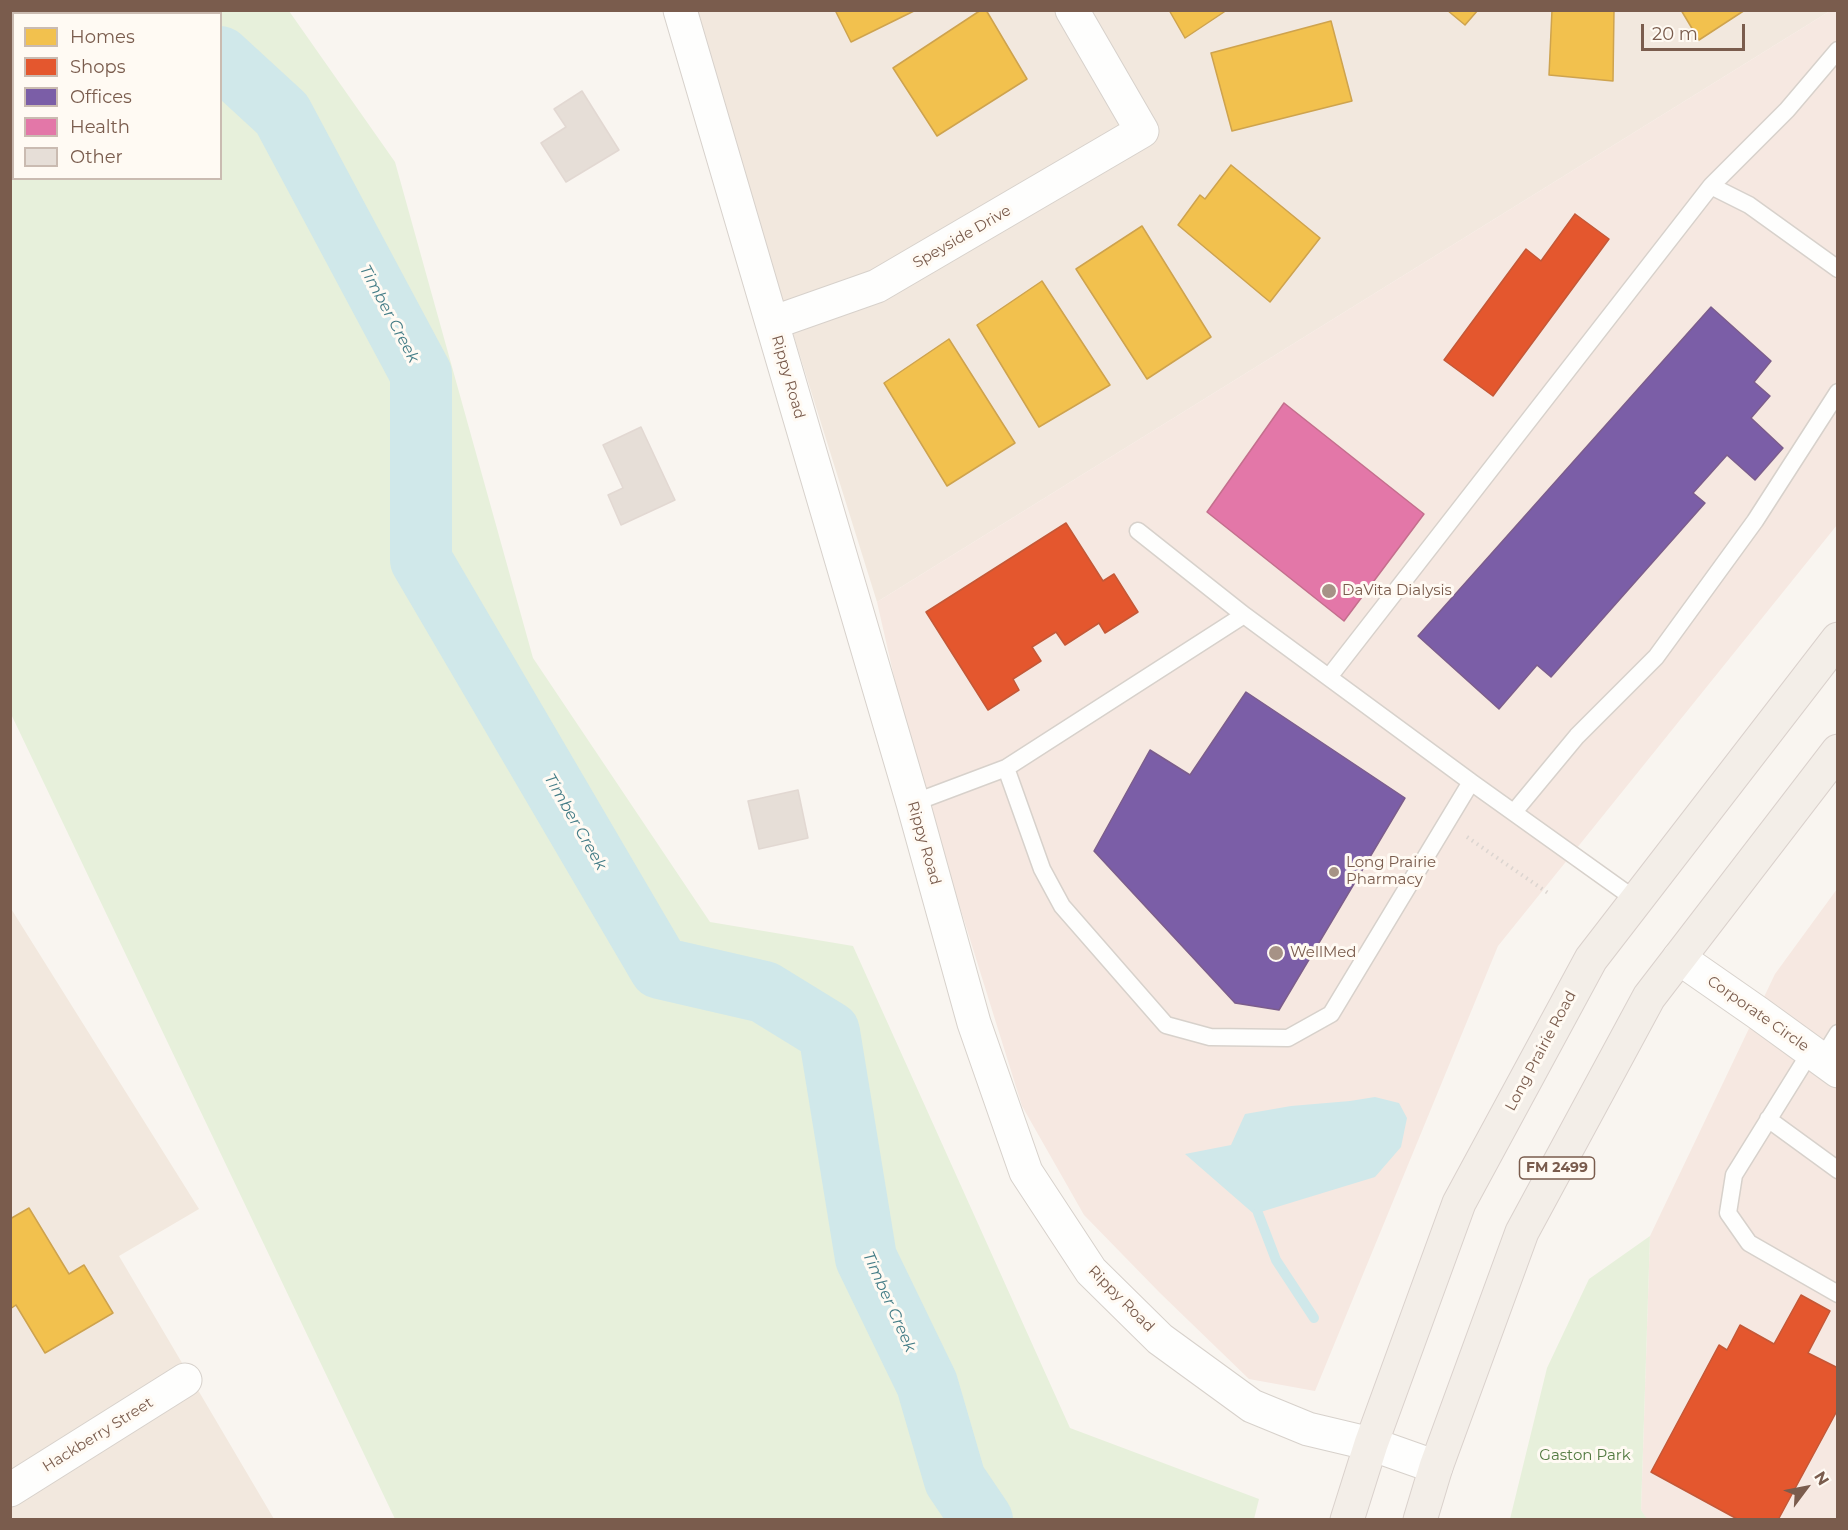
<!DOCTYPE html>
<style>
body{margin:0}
#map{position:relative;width:1848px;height:1530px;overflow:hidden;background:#f9f5f0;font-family:Montserrat,sans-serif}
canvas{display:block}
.frame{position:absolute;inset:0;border:12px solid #7a5c4d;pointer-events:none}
.legend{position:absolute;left:12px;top:12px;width:210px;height:168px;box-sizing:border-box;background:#fffaf3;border:2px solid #cabbb1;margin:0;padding:8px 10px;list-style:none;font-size:18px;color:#7a5c4d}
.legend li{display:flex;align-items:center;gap:12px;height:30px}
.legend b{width:30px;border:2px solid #cabbb1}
.north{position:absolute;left:1776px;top:1458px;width:60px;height:60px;-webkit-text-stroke:4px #fffaf3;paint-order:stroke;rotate:58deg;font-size:16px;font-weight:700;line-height:24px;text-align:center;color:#7a5c4d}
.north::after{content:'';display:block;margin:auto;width:21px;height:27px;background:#7a5c4d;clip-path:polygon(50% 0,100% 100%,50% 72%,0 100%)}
.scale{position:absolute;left:1641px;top:24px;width:104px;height:27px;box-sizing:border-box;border:3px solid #7a5c4d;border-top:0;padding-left:8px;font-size:18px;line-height:21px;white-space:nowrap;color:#7a5c4d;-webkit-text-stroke:4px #fffaf3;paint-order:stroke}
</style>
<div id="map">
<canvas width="1848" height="1530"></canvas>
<div class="frame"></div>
<ul class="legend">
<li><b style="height:16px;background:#f2c14e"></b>Homes</li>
<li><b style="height:16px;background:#e4572e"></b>Shops</li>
<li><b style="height:16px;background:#7b5ea7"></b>Offices</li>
<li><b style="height:16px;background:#e377a8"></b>Health</li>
<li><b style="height:16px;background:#e6ded7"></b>Other</li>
</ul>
<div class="north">N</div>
<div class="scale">20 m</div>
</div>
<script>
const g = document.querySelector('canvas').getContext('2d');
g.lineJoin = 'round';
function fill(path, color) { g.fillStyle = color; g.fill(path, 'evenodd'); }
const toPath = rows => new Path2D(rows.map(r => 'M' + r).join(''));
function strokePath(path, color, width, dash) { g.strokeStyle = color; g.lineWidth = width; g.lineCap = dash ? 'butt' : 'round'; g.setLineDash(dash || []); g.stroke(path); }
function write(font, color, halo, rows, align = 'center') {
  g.font = font + ' Montserrat,sans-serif'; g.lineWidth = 6; g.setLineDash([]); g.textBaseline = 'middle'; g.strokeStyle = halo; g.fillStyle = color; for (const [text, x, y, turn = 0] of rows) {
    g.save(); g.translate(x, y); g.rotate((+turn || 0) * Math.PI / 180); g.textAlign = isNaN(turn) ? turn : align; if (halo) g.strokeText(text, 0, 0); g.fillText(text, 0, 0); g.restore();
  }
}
const residential = toPath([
 [698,11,1830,11,877,602,775,276],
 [10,907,199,1209,119,1256,274,1519,11,1519]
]);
const commercial = toPath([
 [1830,11,1837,11,1837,525,1498,946,1315,1391,1249,1379,1160,1293,1084,1215,1022,1106,910,747,877,602],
 [1837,889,1837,1519,1647,1520,1641,1510,1650,1236,1775,974]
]);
const green = toPath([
 [11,10,289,11,395,162,533,658,710,922,853,946,1070,1428,1259,1499,1254,1519,395,1519,11,714],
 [14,14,220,14,220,178,14,178],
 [1650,1236,1641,1510,1647,1519,1510,1519,1547,1368,1589,1279]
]);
const water = toPath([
 [1375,1097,1399,1103,1407,1118,1401,1147,1375,1177,1254,1214,1185,1154,1231,1145,1245,1114,1291,1106,1350,1101]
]);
const homes = toPath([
 [835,10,916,10,851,42,835,10],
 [981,10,986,10,1027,79,937,136,893,68,981,10],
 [1169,10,1227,10,1185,38,1169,10],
 [1447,10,1478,10,1465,25,1447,10],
 [1552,10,1614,10,1613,81,1549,75,1552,10],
 [1681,10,1745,10,1699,40,1681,10],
 [1331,21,1352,101,1232,131,1211,53,1331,21],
 [1231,165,1320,238,1270,302,1178,225,1200,195,1205,199,1231,165],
 [1142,226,1211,337,1147,379,1076,269,1142,226],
 [1042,281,1110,385,1039,427,977,325,1042,281],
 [949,339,1015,443,947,486,884,383,949,339],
 [29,1208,69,1274,84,1265,113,1313,45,1353,16,1305,10,1309,10,1219,29,1208]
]);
const shops = toPath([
 [1575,214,1609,239,1493,396,1444,360,1526,249,1541,261,1575,214],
 [1066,523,1103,581,1114,574,1138,612,1105,633,1099,623,1065,645,1056,632,1032,647,1041,661,1013,679,1019,690,988,710,926,612,1066,523],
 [1801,1295,1830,1311,1808,1353,1838,1368,1838,1409,1778,1520,1739,1520,1651,1472,1719,1345,1727,1350,1740,1325,1774,1344,1801,1295]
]);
const offices = toPath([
 [1711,307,1771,361,1754,382,1770,396,1751,418,1783,448,1755,480,1727,455,1693,493,1705,503,1551,677,1537,665,1499,709,1418,636,1711,307],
 [1246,692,1405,798,1279,1010,1235,1003,1094,851,1150,750,1190,775,1246,692]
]);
const health = toPath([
 [1284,403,1424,514,1344,621,1207,512,1284,403]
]);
const stream = toPath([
 [1258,1213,1276,1260,1314,1318]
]);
const river = toPath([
 [170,10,173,14],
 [220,57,282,114,421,374,421,560,660,968,764,992,829,1032,866,1258,927,1384,955,1480,982,1520]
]);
const building = toPath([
 [582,91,619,150,566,182,541,143,566,127,554,109,582,91],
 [641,427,675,500,621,525,608,495,623,488,603,445,641,427],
 [798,790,808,838,759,849,748,801,798,790]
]);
const path = toPath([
 [1467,837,1548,893]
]);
const service = toPath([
 [1711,186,1787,110,1838,50],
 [1138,531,1244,615],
 [1329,677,1711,186,1749,205,1838,269],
 [1006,768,1244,615,1471,782],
 [913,803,1006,768,1042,869,1062,906,1166,1025,1210,1037,1288,1038,1331,1014,1471,782,1636,900],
 [1514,812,1577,736,1656,657,1755,521,1838,392],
 [1811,1051,1734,1175,1728,1213,1749,1243,1838,1294],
 [1822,1059,1838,1033],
 [1768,1119,1838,1170]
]);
const minor = toPath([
 [680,10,913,803,974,1023,1026,1172,1091,1271,1160,1339,1252,1406,1308,1429,1371,1444,1436,1467],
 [772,323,877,286,1142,131,1072,10],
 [1679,958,1758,1013,1838,1071],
 [10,1490,185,1380]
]);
const primary = toPath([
 [1347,1520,1371,1444,1459,1203,1591,959,1838,639],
 [1420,1520,1436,1467,1522,1232,1649,997,1838,751]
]);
const markers = [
 [1329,591,8,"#a69286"],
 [1334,872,6,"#a69286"],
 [1276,953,8,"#a69286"]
];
const shields = [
 [1557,1168,75]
];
const shieldNames = [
 ["FM 2499",1557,1168]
];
const streetNames = [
 ["Speyside Drive",962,237,-30],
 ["Rippy Road",788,377,74],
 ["Rippy Road",924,843,74],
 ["Corporate Circle",1758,1014,35],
 ["Long Prairie Road",1541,1051,-62],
 ["Rippy Road",1121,1299,45],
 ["Hackberry Street",98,1435,-32]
];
const poiNames = [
 ["DaVita Dialysis",1342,591],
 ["Long Prairie",1346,863],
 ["Pharmacy",1346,880],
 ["WellMed",1290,953]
];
const parkNames = [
 ["Gaston Park",1585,1456]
];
const waterNames = [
 ["Timber Creek",389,314,62],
 ["Timber Creek",575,822,60],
 ["Timber Creek",889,1302,66]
];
fill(residential, '#f2e8de');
fill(commercial, '#f6e8e1');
fill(green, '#e7f0db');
fill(water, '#d0e8ea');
fill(homes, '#f2c14e');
strokePath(homes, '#cea34e', 1.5);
fill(shops, '#e4572e');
strokePath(shops, '#c45837', 1.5);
fill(offices, '#7b5ea7');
strokePath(offices, '#7b5d8c', 1.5);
fill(health, '#e377a8');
strokePath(health, '#c46f8d', 1.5);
strokePath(stream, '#d0e8ea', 10);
strokePath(river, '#d0e8ea', 62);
fill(building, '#e6ded7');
strokePath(building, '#e2d8d2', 1.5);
strokePath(service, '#d7d1cb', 19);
strokePath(minor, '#d7d1cb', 35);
strokePath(primary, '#dad1cc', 35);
strokePath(path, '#dcd5d0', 4, [1.5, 4.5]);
strokePath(service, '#fefefd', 16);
strokePath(minor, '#fefefd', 33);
strokePath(primary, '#f3eee8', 33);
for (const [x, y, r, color] of markers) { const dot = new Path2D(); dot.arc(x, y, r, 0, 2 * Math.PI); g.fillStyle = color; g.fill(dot); strokePath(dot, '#fffaf3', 2); }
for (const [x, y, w] of shields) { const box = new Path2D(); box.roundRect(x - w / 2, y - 11, w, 22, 4.5); g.fillStyle = '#fffaf3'; g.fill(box); strokePath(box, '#7a5c4d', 1.5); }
write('bold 14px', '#7a5c4d', null, shieldNames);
write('15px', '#7a5c4d', '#fffaf3', streetNames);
write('15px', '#7a5c4d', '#fffaf3', poiNames, 'left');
write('15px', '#537a41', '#fffaf3', parkNames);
write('italic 16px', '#437c86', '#fffaf3', waterNames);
</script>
